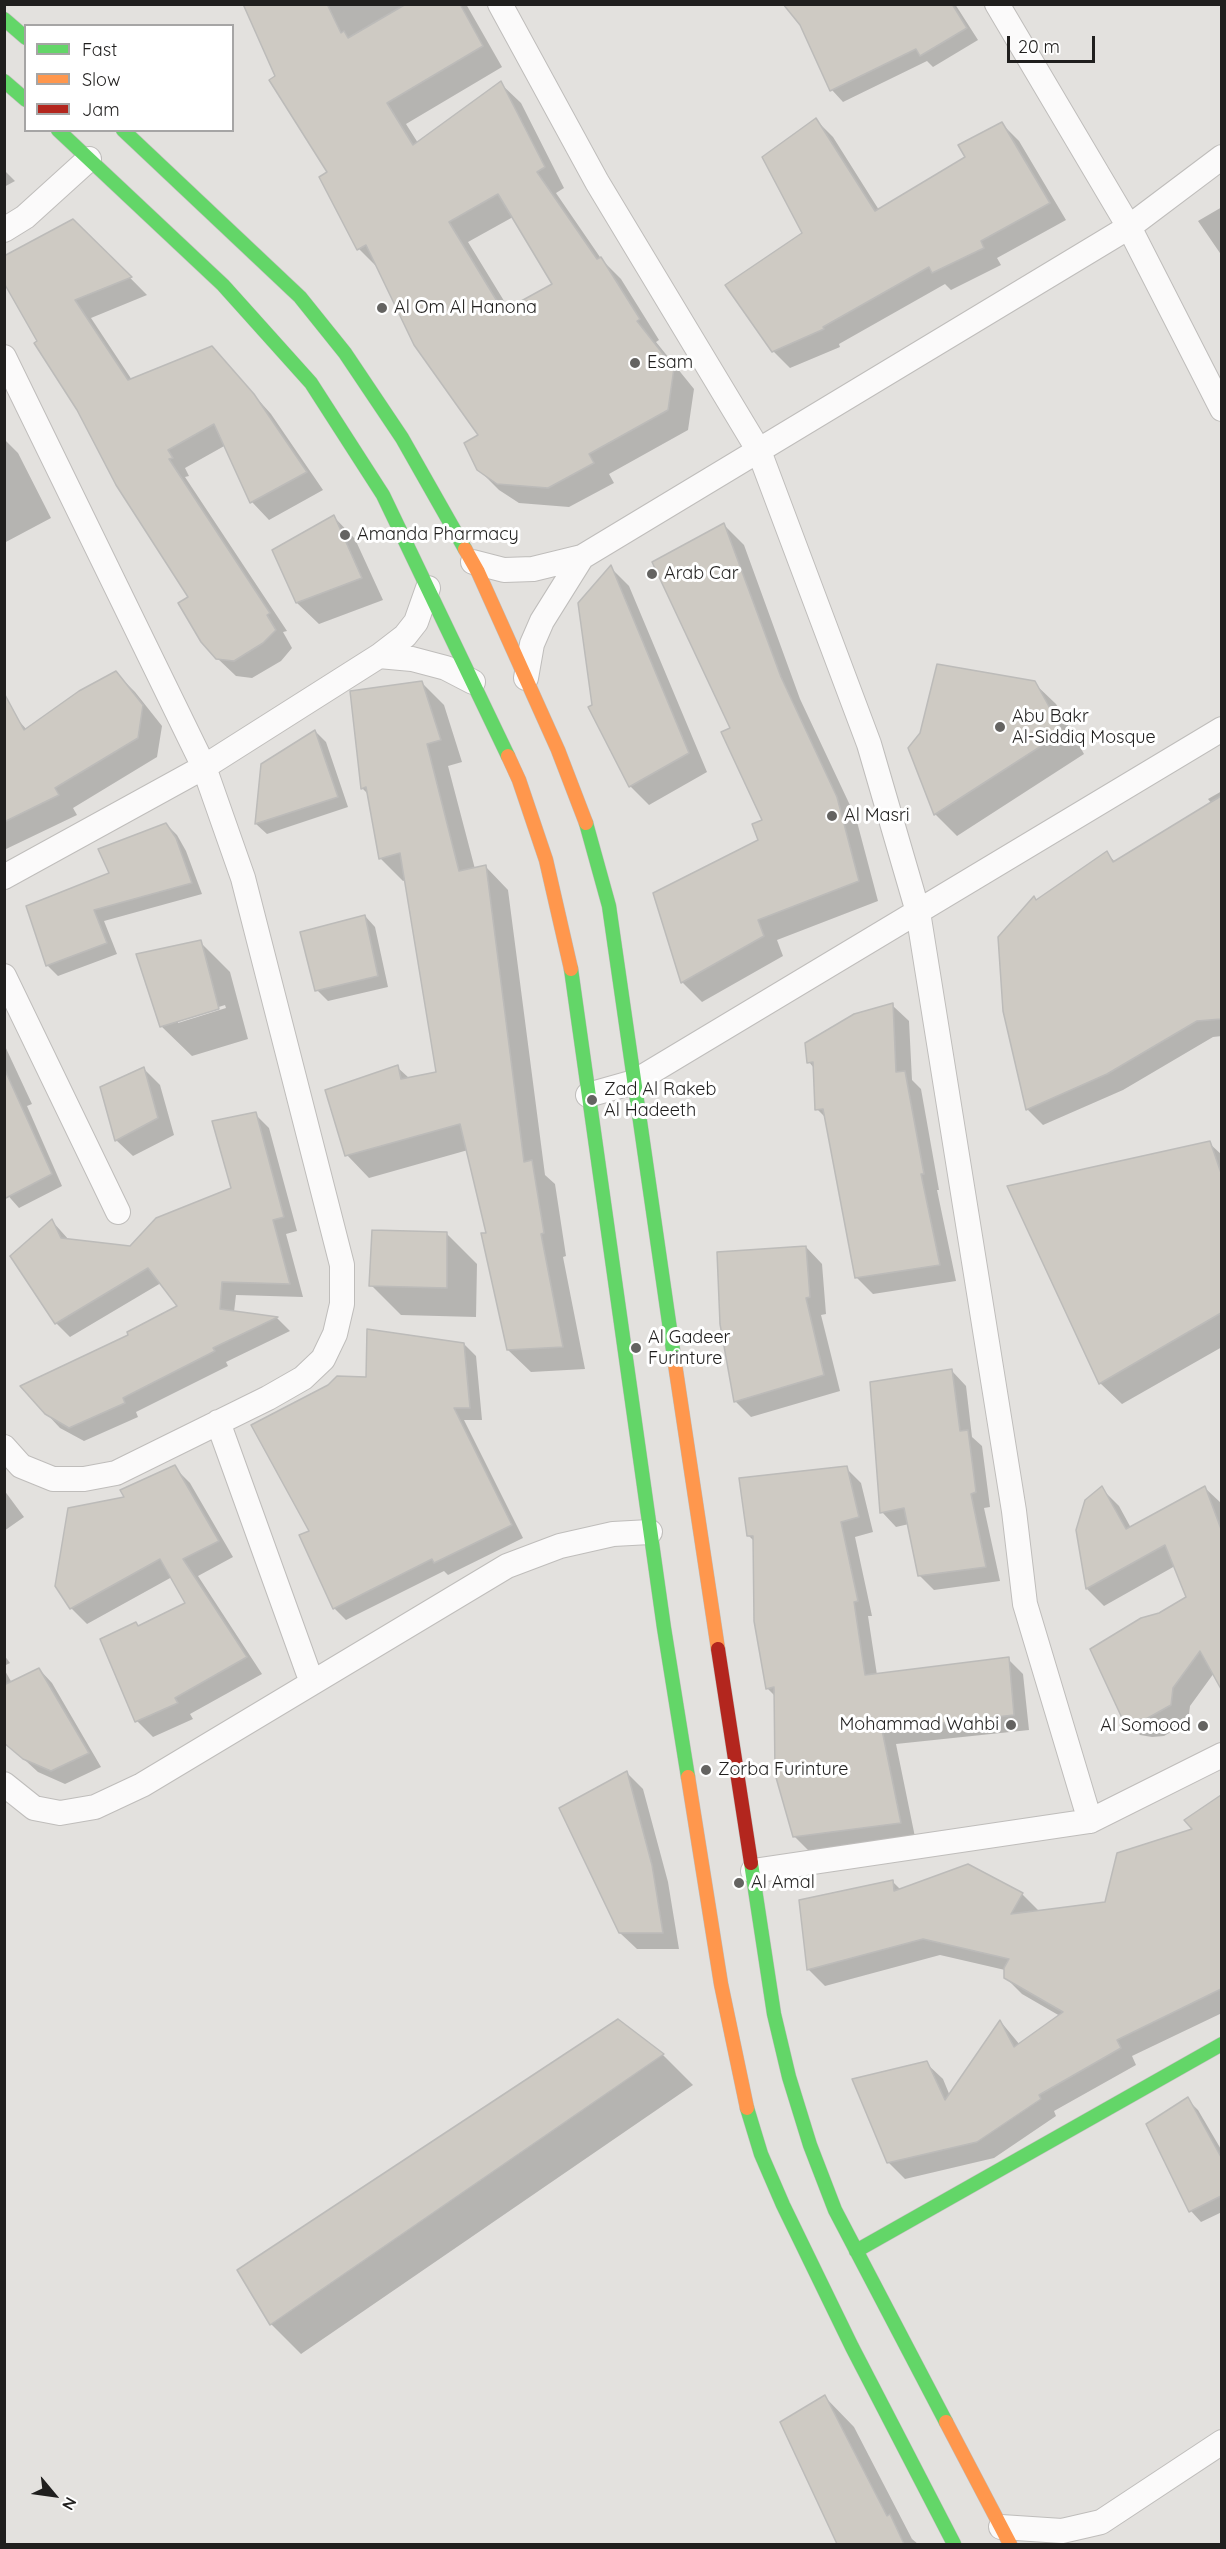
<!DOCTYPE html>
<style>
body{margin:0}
#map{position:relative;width:1226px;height:2549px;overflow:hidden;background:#e3e1de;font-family:Quicksand,sans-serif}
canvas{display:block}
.frame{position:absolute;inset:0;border:6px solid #201f1e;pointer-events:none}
.legend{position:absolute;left:24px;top:24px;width:210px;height:108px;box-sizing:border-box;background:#fff;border:2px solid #a6a5a5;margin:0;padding:8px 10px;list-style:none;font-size:18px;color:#201f1e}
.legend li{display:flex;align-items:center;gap:12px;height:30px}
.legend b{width:30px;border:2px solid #a6a5a5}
.north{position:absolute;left:24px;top:2465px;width:60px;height:60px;-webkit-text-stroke:4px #fff;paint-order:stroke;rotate:119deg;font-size:16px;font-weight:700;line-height:24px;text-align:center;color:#201f1e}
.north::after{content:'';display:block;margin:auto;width:21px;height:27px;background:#201f1e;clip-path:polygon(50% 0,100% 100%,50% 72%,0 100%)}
.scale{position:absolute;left:1007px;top:36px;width:88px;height:27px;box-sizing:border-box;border:3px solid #201f1e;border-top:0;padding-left:8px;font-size:18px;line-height:21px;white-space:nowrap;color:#201f1e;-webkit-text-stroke:4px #fff;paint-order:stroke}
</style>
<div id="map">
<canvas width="1226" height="2549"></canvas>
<div class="frame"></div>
<ul class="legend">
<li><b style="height:8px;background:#63d668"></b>Fast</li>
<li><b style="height:8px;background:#ff974d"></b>Slow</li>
<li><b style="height:8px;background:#b3261e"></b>Jam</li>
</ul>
<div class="north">N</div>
<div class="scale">20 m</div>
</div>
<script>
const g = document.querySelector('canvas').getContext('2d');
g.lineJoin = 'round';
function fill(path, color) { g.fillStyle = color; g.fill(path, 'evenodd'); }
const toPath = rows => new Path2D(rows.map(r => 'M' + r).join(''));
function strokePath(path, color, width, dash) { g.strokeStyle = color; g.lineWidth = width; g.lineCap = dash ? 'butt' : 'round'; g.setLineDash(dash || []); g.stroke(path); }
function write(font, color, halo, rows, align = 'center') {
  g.font = font + ' Quicksand,sans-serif'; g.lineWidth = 6; g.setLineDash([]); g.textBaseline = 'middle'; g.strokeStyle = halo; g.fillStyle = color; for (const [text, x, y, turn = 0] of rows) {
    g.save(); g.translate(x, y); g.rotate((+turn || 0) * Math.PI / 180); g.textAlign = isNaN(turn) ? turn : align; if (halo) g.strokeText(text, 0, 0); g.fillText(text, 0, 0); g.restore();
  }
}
const shadow = toPath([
 [245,4,466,4,502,67,406,124,418,143,500,83,521,103,564,188,556,193,602,260,621,279,659,340,656,342,694,389,688,430,609,474,614,483,569,507,519,503,499,490,478,469,481,436,380,270,359,249,329,173,277,77],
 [513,217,554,285,509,309,468,242],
 [785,4,955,4,978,40,933,67,927,61,843,102,832,90,801,24],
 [816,120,833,137,879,210,967,157,1002,124,1019,141,1066,220,997,258,1001,265,951,290,945,284,839,344,840,347,790,368,773,351,803,233],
 [4,170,15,181,4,187],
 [1222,207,1222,256,1198,221],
 [73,220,147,295,91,318,132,380,212,348,271,414,323,490,269,520,252,502,226,445,185,468,189,476,185,477,287,631,283,632,292,648,281,661,252,678,236,676,217,658,190,598,39,342],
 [4,439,18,453,51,518,4,543],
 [334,517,355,539,383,600,319,624,297,603],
 [724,525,744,545,800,699,856,818,878,901,777,940,783,956,702,1002,682,982,760,841,764,821,733,729],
 [611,568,629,586,707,772,649,805,631,787,590,707,594,706],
 [115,672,135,692,162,726,157,757,73,808,77,815,4,850,4,704,27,730],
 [421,682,444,705,462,762,448,766,475,869,486,867,508,890,545,1175,555,1184,566,1256,563,1257,585,1369,531,1372,508,1350,488,1234,468,1150,369,1178,347,1155,397,1067,409,1078,438,1073,406,880,403,881,380,858,369,795,362,788],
 [1034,683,1056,704,1084,754,957,836,935,814,910,748,921,734],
 [315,731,326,742,348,807,267,834,256,824,262,765],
 [1222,791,1222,1036,1213,1037,1123,1090,1043,1125,1027,1109,1037,901,1107,853,1115,862,1212,804,1208,799],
 [166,824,177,835,186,851,202,894,104,921,117,954,58,976,47,965,111,873],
 [365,916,375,927,388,987,328,1001,317,990],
 [200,942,230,972,248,1039,192,1056,161,1026],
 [225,1005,226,1008,178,1023,178,1020],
 [892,1005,909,1021,912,1080,921,1089,939,1190,937,1190,956,1281,873,1294,856,1277,827,1119,817,1109,814,1068,809,1062],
 [4,1044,32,1104,27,1106,62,1186,19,1208,4,1191],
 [144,1069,160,1085,174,1135,133,1156,116,1140],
 [255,1114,269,1128,297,1231,286,1234,303,1297,236,1295,234,1312,277,1318,290,1331,226,1362,228,1366,136,1412,138,1417,84,1441,60,1428,46,1413,130,1336,179,1307,161,1283,70,1337,56,1323,52,1221,69,1240,131,1248,232,1188],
 [1209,1143,1222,1155,1222,1347,1122,1404,1100,1383],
 [446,1233,477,1264,476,1317,401,1315,371,1285],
 [806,1247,822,1264,826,1314,821,1315,840,1391,751,1417,735,1401],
 [464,1344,476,1356,482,1420,464,1420,523,1538,448,1575,444,1571,346,1620,334,1608,311,1532,367,1379],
 [952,1371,966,1386,972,1437,982,1446,990,1507,984,1508,1000,1581,934,1590,919,1575,909,1524,896,1527,882,1512],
 [174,1467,190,1483,233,1557,198,1576,262,1674,190,1714,193,1719,153,1737,137,1721,139,1627,187,1603,172,1577,87,1624,71,1608,57,1586,126,1498],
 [846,1468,861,1483,873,1532,855,1537,872,1616,868,1616,877,1675,1008,1659,1023,1674,1029,1730,896,1744,915,1837,809,1851,794,1836,776,1697,767,1688,755,1542,749,1536],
 [1205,1488,1222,1504,1222,1685,1214,1673,1190,1706,1188,1722,1164,1736,1152,1737,1140,1735,1123,1717,1160,1615,1188,1597,1175,1566,1104,1606,1087,1589,1077,1531,1102,1489,1119,1506,1131,1528],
 [4,1490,24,1517,4,1531],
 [4,1655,10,1663,4,1666],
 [4,1669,12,1683,39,1669,52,1683,101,1767,65,1784,38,1772,4,1741],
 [627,1773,643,1789,668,1882,679,1949,637,1949,620,1933],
 [1222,1797,1222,2013,1132,2056,1136,2065,1054,2111,1056,2116,994,2158,905,2179,889,2163,926,2063,943,2079,950,2096,1001,2022,1020,2045,1060,2016,1022,1994,1005,1977,1005,1970,940,1955,825,1986,809,1970,801,1901,892,1881,901,1890,968,1866,1022,1894,1040,1912,1106,1903,1194,1830,1186,1820],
 [618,2021,663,2055,693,2085,301,2354,271,2324],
 [1187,2099,1198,2110,1222,2151,1222,2212,1201,2222,1191,2211,1148,2124],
 [824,2396,854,2427,912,2539,918,2544,839,2544,782,2423]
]);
const building = toPath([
 [243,4,327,4,341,33,344,31,348,38,406,4,460,4,483,46,387,103,413,145,501,81,545,167,537,172,597,259,601,257,640,319,637,321,674,368,668,410,589,454,594,463,548,488,497,484,477,470,464,443,478,435,414,345,366,245,357,250,319,177,327,172,269,80,275,76,243,4],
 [498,194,552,284,503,311,449,222,498,194],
 [783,4,952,4,967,28,920,56,916,49,830,91,800,25,783,4],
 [816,118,875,211,965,157,958,145,1002,122,1050,203,981,241,984,248,932,273,929,267,823,327,824,329,772,352,725,285,802,233,762,157,816,118],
 [73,219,132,277,75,300,128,380,212,346,254,394,307,472,250,503,214,424,168,450,173,458,169,459,270,613,267,615,276,630,263,643,234,661,216,659,201,642,178,603,188,597,116,485,77,410,34,343,37,341,4,283,4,256,73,219],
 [334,515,362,578,296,603,272,550,334,515],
 [724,523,781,677,837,797,859,881,758,920,764,936,681,983,653,893,758,840,752,824,762,820,721,732,730,728,652,562,724,523],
 [611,565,689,753,629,787,588,707,592,705,578,603,611,565],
 [937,664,1035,681,1063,732,934,815,908,748,920,733,937,664],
 [116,671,143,705,138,738,55,788,59,795,4,822,4,693,24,730,79,691,116,671],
 [422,681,441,740,427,744,459,871,486,865,524,1162,532,1160,544,1233,541,1234,563,1347,507,1350,481,1233,486,1233,460,1124,345,1156,325,1090,398,1065,401,1079,436,1072,400,853,379,859,366,787,361,789,350,691,422,681],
 [315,730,338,797,255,824,261,764,315,730],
 [1221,796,1221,1019,1197,1021,1107,1074,1026,1110,1003,1011,998,937,1034,896,1036,900,1107,851,1113,862,1221,796],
 [166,823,176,838,192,883,94,910,107,943,46,966,26,906,109,873,98,849,166,823],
 [365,915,378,976,315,991,300,932,365,915],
 [201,940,219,1009,160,1027,136,954,201,940],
 [893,1003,896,1072,905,1071,924,1174,921,1174,940,1265,855,1278,823,1109,815,1110,813,1062,807,1063,805,1043,854,1014,893,1003],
 [144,1067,158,1118,115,1141,100,1087,144,1067],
 [4,1068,52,1174,4,1199,4,1068],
 [256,1112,284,1217,273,1220,290,1284,222,1282,220,1309,278,1317,213,1348,215,1351,123,1398,125,1403,69,1428,45,1414,20,1386,128,1335,127,1332,177,1306,148,1268,55,1324,10,1256,52,1219,61,1238,130,1246,156,1218,231,1188,212,1121,256,1112],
 [1210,1141,1221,1173,1221,1313,1099,1384,1007,1186,1210,1141],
 [372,1230,447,1232,447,1288,369,1286,372,1230],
 [806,1246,810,1297,806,1298,824,1375,734,1402,720,1324,717,1252,806,1246],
 [367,1329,464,1343,470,1408,454,1408,512,1525,434,1563,432,1559,333,1609,299,1535,309,1531,251,1425,328,1385,337,1376,366,1377,367,1329],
 [952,1369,960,1431,968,1430,976,1492,971,1494,986,1567,918,1576,904,1508,880,1513,870,1382,952,1369],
 [175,1465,219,1541,183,1559,247,1657,175,1698,178,1703,135,1722,100,1639,136,1622,138,1626,185,1603,160,1559,70,1609,55,1586,68,1508,124,1497,120,1490,175,1465],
 [847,1466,859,1517,841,1522,858,1601,854,1602,865,1675,1009,1657,1014,1715,882,1730,901,1823,793,1837,775,1774,774,1687,766,1689,754,1621,753,1536,747,1536,739,1478,847,1466],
 [1102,1486,1126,1529,1205,1486,1221,1529,1221,1689,1200,1651,1173,1688,1171,1705,1146,1719,1134,1720,1122,1718,1090,1649,1141,1618,1159,1613,1186,1597,1165,1545,1086,1589,1076,1530,1085,1500,1102,1486],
 [39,1668,89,1753,51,1771,23,1759,4,1743,4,1685,39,1668],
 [627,1771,652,1865,663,1933,619,1933,559,1808,627,1771],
 [1221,1795,1221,1989,1117,2040,1121,2048,1039,2095,1041,2099,977,2142,887,2163,852,2079,927,2061,945,2100,1000,2020,1014,2047,1063,2012,1004,1978,1004,1968,1009,1959,923,1939,807,1970,799,1900,893,1880,894,1891,968,1864,1023,1893,1011,1914,1105,1902,1117,1853,1192,1829,1184,1820,1221,1795],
 [618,2019,664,2054,270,2325,237,2270,618,2019],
 [1188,2097,1221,2157,1221,2196,1189,2212,1146,2124,1188,2097],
 [825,2395,887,2516,890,2514,904,2544,837,2544,780,2422,825,2395]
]);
const street = toPath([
 [500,4,597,182,759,451,869,744,918,912,1014,1511,1025,1604,1090,1821],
 [997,4,1129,227,1222,409],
 [4,230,25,217,89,159],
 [4,357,204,767,243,878,342,1265,342,1304,335,1334,323,1359,303,1378,268,1398,116,1473,84,1479,53,1479,21,1466,4,1447],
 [473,562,504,570,533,569,582,557,1129,227,1222,157],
 [379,656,412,659,446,668,473,682],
 [526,678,532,644,542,621,582,557],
 [4,877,204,767,379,656,405,636,416,622,428,588],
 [4,976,118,1212],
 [588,1095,634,1082,1222,729],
 [218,1422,312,1683],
 [4,1784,34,1808,60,1813,95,1807,142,1785,507,1566,560,1546,613,1534,650,1532],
 [753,1871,1090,1821,1222,1755],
 [1001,2527,1062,2531,1101,2522,1222,2442]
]);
const fast = toPath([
 [4,19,26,38],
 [4,81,26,100],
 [58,130,223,285,311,383,383,495,508,756],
 [123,130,300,297,345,353,402,438,465,549],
 [586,823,609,906,675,1364],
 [571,969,664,1628,688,1777],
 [751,1863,774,2014,789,2077,810,2145,835,2210,946,2422],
 [747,2108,761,2154,783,2205,852,2347,954,2544],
 [856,2251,1222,2044]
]);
const slow = toPath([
 [465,549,478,572,558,750,586,823],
 [508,756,519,780,546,860,571,969],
 [675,1364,718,1649],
 [688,1777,721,1984,747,2108],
 [946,2422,1010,2544]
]);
const jam = toPath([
 [718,1649,751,1863]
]);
const markers = [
 [382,308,6,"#646361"],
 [635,363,6,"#646361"],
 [345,535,6,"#646361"],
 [652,574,6,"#646361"],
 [1000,727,6,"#646361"],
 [832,816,6,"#646361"],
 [592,1100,6,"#646361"],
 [636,1348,6,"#646361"],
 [1011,1725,6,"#646361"],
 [1203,1726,6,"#646361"],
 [706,1770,6,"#646361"],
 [739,1883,6,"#646361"]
];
const poiNames = [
 ["Al Om Al Hanona",394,308],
 ["Esam",647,363],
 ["Amanda Pharmacy",357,535],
 ["Arab Car",664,574],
 ["Abu Bakr",1012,717],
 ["Al-Siddiq Mosque",1012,738],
 ["Al Masri",844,816],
 ["Zad Al Rakeb",604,1090],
 ["Al Hadeeth",604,1111],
 ["Al Gadeer",648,1338],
 ["Furinture",648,1359],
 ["Mohammad Wahbi",999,1725,"right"],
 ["Al Somood",1191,1726,"right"],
 ["Zorba Furinture",718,1770],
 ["Al Amal",751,1883]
];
fill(shadow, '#0003');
fill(building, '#cecac3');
strokePath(building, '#bcbbb9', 1.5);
strokePath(street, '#bfbdbb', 26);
strokePath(fast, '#bfbdbb', 15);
strokePath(slow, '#bfbdbb', 15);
strokePath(jam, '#bfbdbb', 15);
strokePath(street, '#fbfafa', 24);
strokePath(fast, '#63d668', 14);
strokePath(slow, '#ff974d', 14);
strokePath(jam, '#b3261e', 14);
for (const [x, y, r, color] of markers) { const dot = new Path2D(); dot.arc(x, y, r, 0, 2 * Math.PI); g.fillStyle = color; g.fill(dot); strokePath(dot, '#fff', 2); }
write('18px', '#201f1e', '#fff', poiNames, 'left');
</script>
